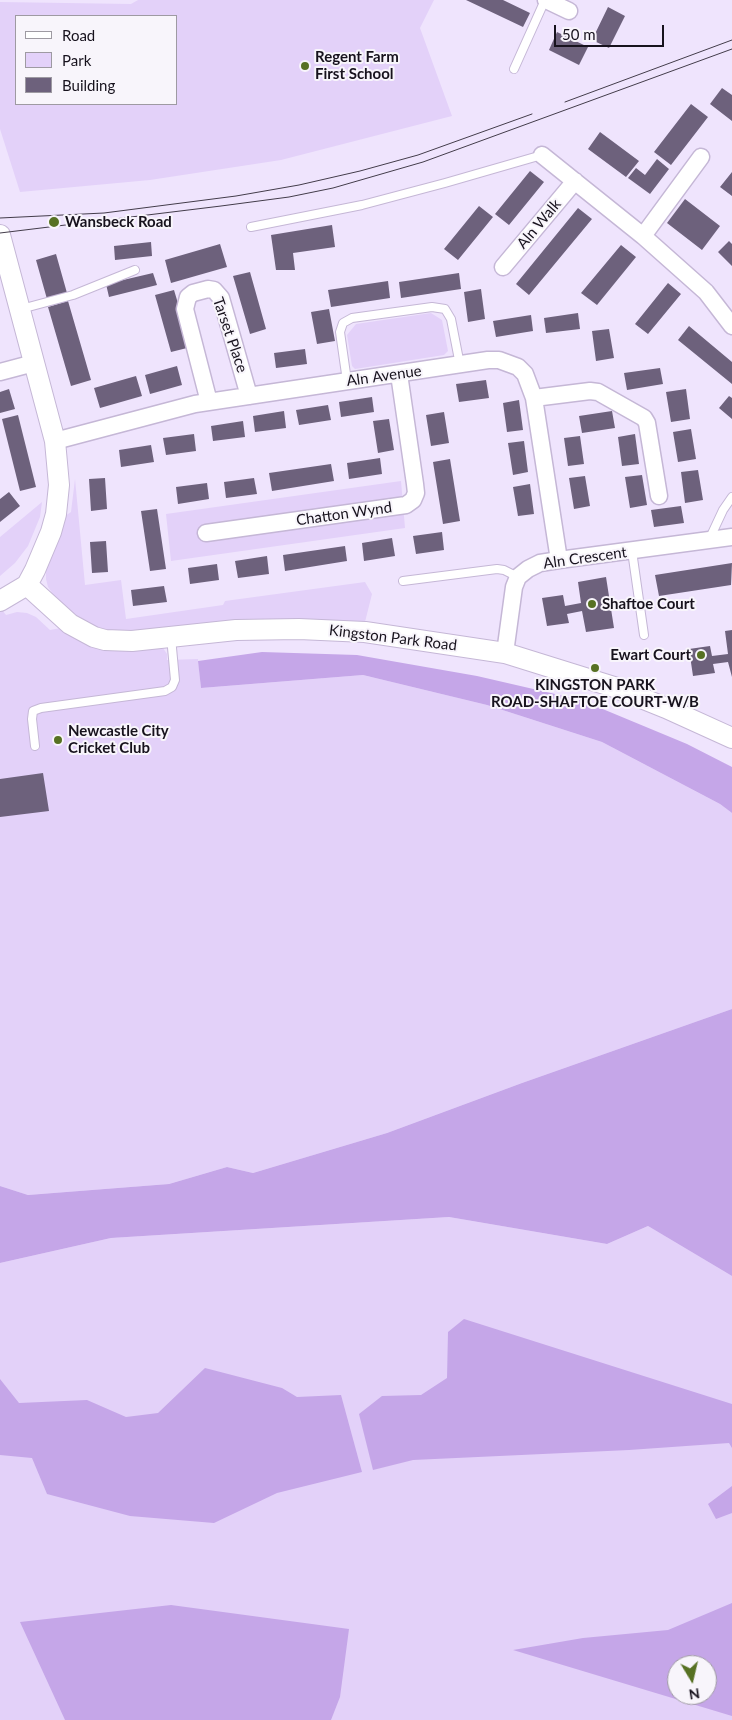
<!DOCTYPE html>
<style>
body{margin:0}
#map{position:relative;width:732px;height:1720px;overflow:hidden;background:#efe4fd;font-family:Lato,sans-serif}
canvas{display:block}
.legend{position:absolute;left:15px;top:15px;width:162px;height:90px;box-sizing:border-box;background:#f8f5fb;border:1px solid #9e9aa2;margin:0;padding:6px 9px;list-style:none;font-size:15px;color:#17121d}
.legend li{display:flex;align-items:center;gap:10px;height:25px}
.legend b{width:25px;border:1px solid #9e9aa2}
.north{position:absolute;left:667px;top:1655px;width:50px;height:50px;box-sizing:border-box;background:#f8f5fb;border:1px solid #9e9aa2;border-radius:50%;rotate:171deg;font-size:14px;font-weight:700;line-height:20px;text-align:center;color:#17121d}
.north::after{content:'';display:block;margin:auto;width:18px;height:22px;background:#577123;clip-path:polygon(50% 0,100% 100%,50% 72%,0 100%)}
.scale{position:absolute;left:554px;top:25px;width:110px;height:22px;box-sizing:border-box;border:2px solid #17121d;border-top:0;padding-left:6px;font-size:15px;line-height:18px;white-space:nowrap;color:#17121d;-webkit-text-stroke:4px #f8f5fb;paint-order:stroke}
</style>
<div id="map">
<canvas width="732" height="1720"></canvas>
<ul class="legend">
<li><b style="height:6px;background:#fff"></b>Road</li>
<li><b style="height:14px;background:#e3d1f9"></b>Park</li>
<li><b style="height:14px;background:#6d617c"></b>Building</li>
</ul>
<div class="north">N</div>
<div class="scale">50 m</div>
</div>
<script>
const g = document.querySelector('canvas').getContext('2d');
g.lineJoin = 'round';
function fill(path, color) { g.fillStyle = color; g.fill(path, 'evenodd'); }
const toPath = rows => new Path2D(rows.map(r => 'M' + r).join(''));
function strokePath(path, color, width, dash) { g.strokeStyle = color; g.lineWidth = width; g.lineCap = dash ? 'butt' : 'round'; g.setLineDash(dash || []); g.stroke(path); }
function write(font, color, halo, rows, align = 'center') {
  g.font = font + ' Lato,sans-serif'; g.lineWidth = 4; g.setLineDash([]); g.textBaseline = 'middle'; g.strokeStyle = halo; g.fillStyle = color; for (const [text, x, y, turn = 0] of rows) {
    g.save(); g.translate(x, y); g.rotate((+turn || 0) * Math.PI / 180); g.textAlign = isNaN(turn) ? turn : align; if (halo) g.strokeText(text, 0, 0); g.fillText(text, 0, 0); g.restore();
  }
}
const green = toPath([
 [138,0,434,0,420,28,452,116,281,160,150,180,20,192,0,129,0,2,131,4],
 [16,16,176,16,176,104,16,104],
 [431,313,442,320,448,351,444,355,355,369,352,366,347,335,356,324],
 [75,479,85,585,121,580,126,619,223,605,225,601,365,582,372,594,364,626,115,632,97,627,84,620,66,608,55,597,48,587,46,579,46,569,65,516,71,512],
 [401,481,405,528,171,561,166,514],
 [42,502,40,517,28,546,15,563,0,576,0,537],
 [0,610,2,610,6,615,17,612,27,613,36,617,50,630,61,628,106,650,122,651,163,648,167,654,167,660,198,659,201,688,363,675,487,705,602,742,720,804,732,813,732,1009,522,1083,387,1133,253,1173,227,1167,169,1184,28,1195,0,1186],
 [449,1217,607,1244,648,1226,732,1276,732,1720,0,1720,0,1263,111,1238],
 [677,1665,707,1665,707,1695,677,1695]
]);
const forest = toPath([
 [262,652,357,655,477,676,581,700,687,744,732,767,732,813,720,804,602,742,487,705,363,675,201,688,198,661],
 [732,1009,732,1276,648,1226,607,1244,449,1217,111,1238,0,1263,0,1186,28,1195,169,1184,227,1167,253,1173,387,1133,522,1083],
 [464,1319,732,1404,732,1448,729,1443,629,1450,413,1460,373,1470,359,1414,382,1396,421,1395,447,1378,448,1332],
 [205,1368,282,1388,297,1397,341,1395,362,1472,277,1493,214,1523,130,1516,47,1494,32,1458,0,1455,0,1379,19,1403,87,1400,126,1417,158,1413],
 [732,1486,732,1513,716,1519,708,1504],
 [732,1603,732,1716,513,1650,583,1638,668,1630],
 [677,1665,707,1665,707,1695,677,1695],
 [171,1605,349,1629,340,1697,331,1720,65,1720,20,1622]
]);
const building = toPath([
 [466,0,503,0,530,13,523,27],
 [608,7,625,16,609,48,592,40],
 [557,32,588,47,579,65,549,50],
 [722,88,732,95,732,121,710,104],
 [691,104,708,117,671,165,654,152],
 [600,132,639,161,626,177,588,149],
 [657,159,669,169,650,194,628,178,636,168,645,175],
 [530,171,544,182,509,225,495,214],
 [732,172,732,196,720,187],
 [685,199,720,226,702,250,667,223],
 [479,206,493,217,458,260,444,249],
 [578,208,592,219,529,295,516,284],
 [332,225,335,247,293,253,295,270,276,270,271,235],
 [729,241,732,244,732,266,718,252],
 [151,242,152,256,115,260,114,246],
 [220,244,227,267,171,283,165,260],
 [621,245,636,257,597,305,581,293],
 [56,254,67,293,47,299,36,260],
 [250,272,266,329,250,334,233,276],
 [153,273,157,285,109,297,106,284],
 [459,273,461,289,401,298,399,282],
 [388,281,390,298,331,307,328,290],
 [668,283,681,294,648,334,635,324],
 [481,289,485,319,468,322,464,292],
 [174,290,191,347,171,352,155,295],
 [68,301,91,380,71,386,48,307],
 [329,309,335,341,317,344,311,312],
 [578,313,580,329,546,333,544,318],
 [531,315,533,331,496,337,493,321],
 [689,326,732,362,732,384,678,340],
 [609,329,614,358,596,361,592,331],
 [305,349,307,364,276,368,274,353],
 [177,366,182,385,150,394,145,375],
 [660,368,663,384,627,390,624,373],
 [136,376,142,396,100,408,94,388],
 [486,380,489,398,459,402,456,384],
 [9,389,15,409,0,413,0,392],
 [686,389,690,419,671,422,666,392],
 [729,396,732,398,732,419,719,408],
 [372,397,374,412,341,417,339,402],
 [519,400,523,430,507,432,503,403],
 [328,405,331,420,299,425,296,410],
 [284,411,286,428,255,432,253,416],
 [612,411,615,428,582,433,579,416],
 [444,412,449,443,431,446,426,415],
 [18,415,36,487,20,491,2,419],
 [389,419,394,450,378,453,373,421],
 [243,421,245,437,213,441,211,426],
 [691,429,696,459,678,462,673,432],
 [194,434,196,451,166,455,163,438],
 [635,434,639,464,622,466,618,437],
 [580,436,584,464,568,466,564,438],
 [524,441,528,472,513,475,508,443],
 [151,445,154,462,121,467,119,450],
 [380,458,382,474,349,479,347,463],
 [450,459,460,521,443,524,433,462],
 [331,464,334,481,272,491,269,473],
 [698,470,703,500,685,503,681,472],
 [642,475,647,505,630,508,625,477],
 [585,476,590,506,574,509,569,478],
 [105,478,107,509,91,511,89,479],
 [254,478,257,494,226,498,224,482],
 [207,483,209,499,178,504,176,487],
 [530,484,534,514,518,516,513,487],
 [9,492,20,506,0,522,0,499],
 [681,506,684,523,654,527,651,510],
 [157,509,166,569,150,571,141,511],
 [442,532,444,550,416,554,413,536],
 [392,538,395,556,364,561,362,543],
 [106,541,108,572,92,573,90,542],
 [345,546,347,561,285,571,283,555],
 [267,556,269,574,238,578,235,561],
 [732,563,731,585,659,596,655,575],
 [217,564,219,580,190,584,188,568],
 [606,577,614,628,586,632,582,611,567,614,569,623,547,626,542,598,563,595,565,606,581,603,578,582],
 [164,586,167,602,133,606,131,590],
 [732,630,732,677,728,662,713,664,715,673,693,676,689,649,710,646,712,656,728,654,725,631],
 [43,773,49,811,0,817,0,779]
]);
const service = toPath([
 [514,69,545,0],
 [251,227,362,205,445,183,542,155],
 [21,309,73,295,135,270],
 [347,381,340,332,343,323,352,318,432,307,445,309,451,319,460,365],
 [709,540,723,510,732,497],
 [632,551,644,635],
 [403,581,497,569,504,570,518,577],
 [35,746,32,719,33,711,41,708,165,691,172,687,175,680,171,637]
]);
const minor = toPath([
 [546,0,569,11],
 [542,155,643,236,706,292,732,326],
 [643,236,701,157],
 [503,267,575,181],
 [0,372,34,363],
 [534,398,590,391,598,392,644,418,647,423,659,496],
 [209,402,185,309,188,297,193,293,208,289,214,290,221,298,249,396],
 [55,441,195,404,488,360,499,360,518,367,525,374,534,398,559,560],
 [206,533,406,505,413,500,416,493,415,484,399,374],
 [505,653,514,587,518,577,528,569,540,563,559,560,732,537]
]);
const tertiary = toPath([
 [0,235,55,441,59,485,56,514,51,532,35,570,27,585,0,601],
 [27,585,70,624,94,637,105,640,132,641,236,630,299,629,365,632,505,653,614,687,666,708,732,738]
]);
const tram = toPath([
 [565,102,732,40],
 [0,218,104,213,236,196,299,185,360,171,418,155,532,114],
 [0,233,221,206,289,197,333,188,423,162,732,49]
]);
const markers = [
 [305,66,5,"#577123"],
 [54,222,6,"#577123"],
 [592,604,5,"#577123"],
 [701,655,5,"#577123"],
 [595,668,5,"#577123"],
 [58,740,5,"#577123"]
];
const poiNames = [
 ["Regent Farm",315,57],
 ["First School",315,74],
 ["Wansbeck Road",65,222],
 ["Shaftoe Court",602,604],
 ["Ewart Court",691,655,"right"],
 ["KINGSTON PARK",595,685,"center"],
 ["ROAD-SHAFTOE COURT-W/B",595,702,"center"],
 ["Newcastle City",68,731],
 ["Cricket Club",68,748]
];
const streetNames = [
 ["Aln Walk",539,224,-50],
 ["Tarset Place",230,335,71],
 ["Aln Avenue",384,376,-8],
 ["Chatton Wynd",344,514,-8],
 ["Aln Crescent",585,558,-8],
 ["Kingston Park Road",393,638,7]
];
fill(green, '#e3d1f9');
fill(forest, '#c5a6e8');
fill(building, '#6d617c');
strokePath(service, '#c5b7d6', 10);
strokePath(minor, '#c5b7d6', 19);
strokePath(tertiary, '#c5b7d6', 22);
strokePath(service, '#fff', 8);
strokePath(minor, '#fff', 16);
strokePath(tertiary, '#fff', 20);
strokePath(tram, '#433c4a', 1);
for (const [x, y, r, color] of markers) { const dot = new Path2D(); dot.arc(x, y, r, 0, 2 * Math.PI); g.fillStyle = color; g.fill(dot); strokePath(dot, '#f8f5fb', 2); }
write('bold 15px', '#17121d', '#f8f5fb', poiNames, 'left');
write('15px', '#17121d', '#f8f5fb', streetNames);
</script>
